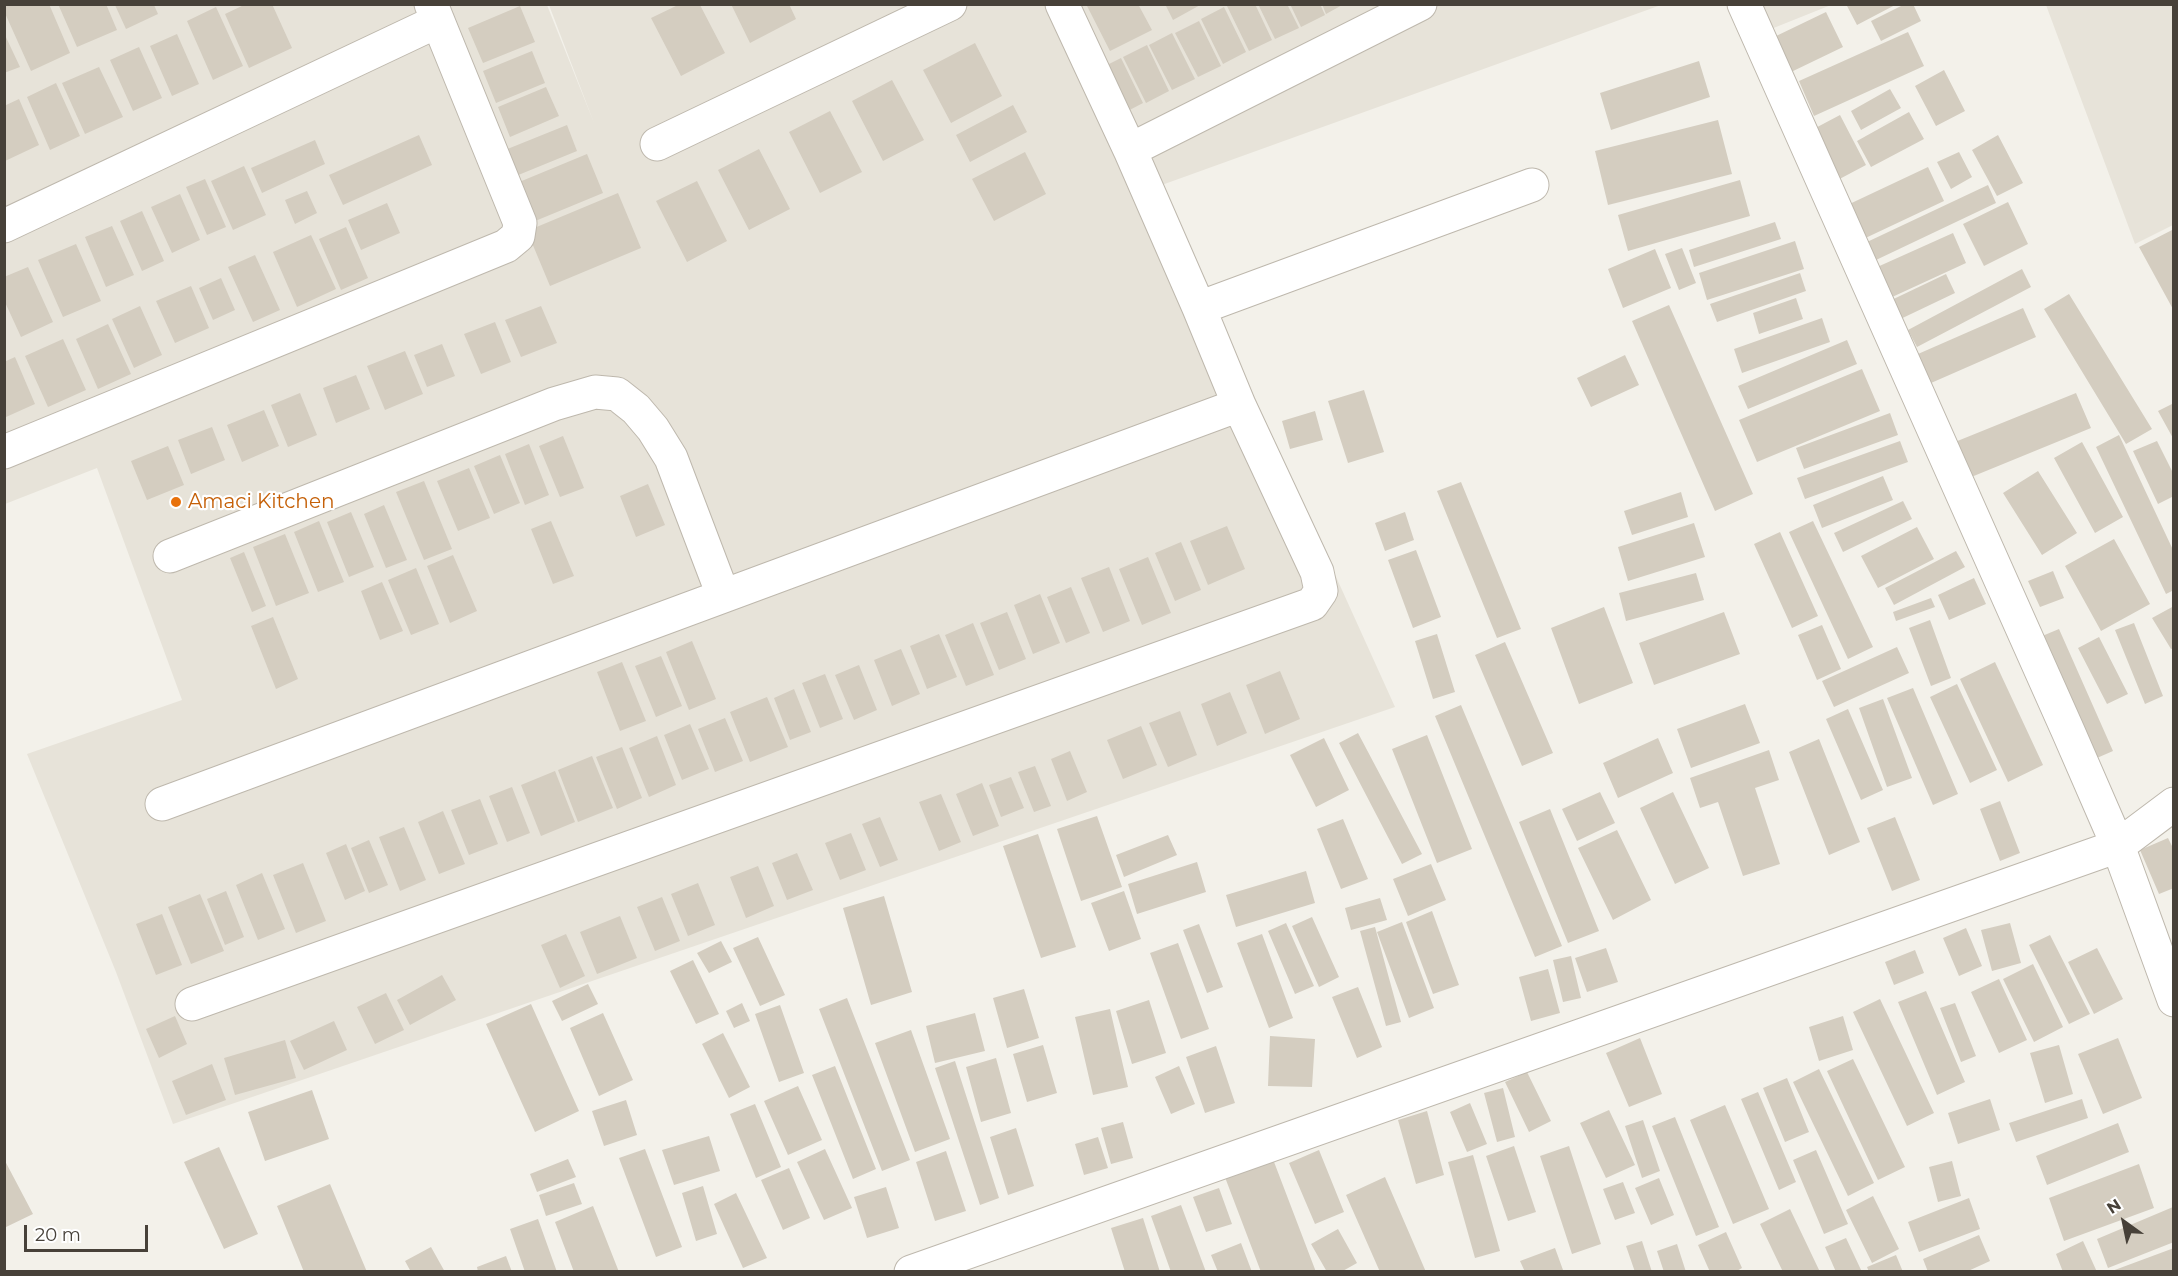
<!DOCTYPE html>
<style>
body{margin:0}
#map{position:relative;width:2178px;height:1276px;overflow:hidden;background:#f3f1ea;font-family:Montserrat,sans-serif}
canvas{display:block}
.frame{position:absolute;inset:0;border:6px solid #474139;pointer-events:none}
.north{position:absolute;left:2094px;top:1192px;width:60px;height:60px;-webkit-text-stroke:4px #fff;paint-order:stroke;rotate:327deg;font-size:16px;font-weight:700;line-height:24px;text-align:center;color:#474139}
.north::after{content:'';display:block;margin:auto;width:21px;height:27px;background:#474139;clip-path:polygon(50% 0,100% 100%,50% 72%,0 100%)}
.scale{position:absolute;left:24px;top:1225px;width:124px;height:27px;box-sizing:border-box;border:3px solid #474139;border-top:0;padding-left:8px;font-size:18px;line-height:21px;white-space:nowrap;color:#474139;-webkit-text-stroke:4px #fff;paint-order:stroke}
</style>
<div id="map">
<canvas width="2178" height="1276"></canvas>
<div class="frame"></div>
<div class="north">N</div>
<div class="scale">20 m</div>
</div>
<script>
const g = document.querySelector('canvas').getContext('2d');
g.lineJoin = 'round';
function fill(path, color) { g.fillStyle = color; g.fill(path, 'evenodd'); }
const toPath = rows => new Path2D(rows.map(r => 'M' + r).join(''));
function strokePath(path, color, width, dash) { g.strokeStyle = color; g.lineWidth = width; g.lineCap = dash ? 'butt' : 'round'; g.setLineDash(dash || []); g.stroke(path); }
function write(font, color, halo, rows, align = 'center') {
  g.font = font + ' Montserrat,sans-serif'; g.lineWidth = 4.5; g.setLineDash([]); g.textBaseline = 'middle'; g.strokeStyle = halo; g.fillStyle = color; for (const [text, x, y, turn = 0] of rows) {
    g.save(); g.translate(x, y); g.rotate((+turn || 0) * Math.PI / 180); g.textAlign = isNaN(turn) ? turn : align; if (halo) g.strokeText(text, 0, 0); g.fillText(text, 0, 0); g.restore();
  }
}
const residential = toPath([
 [5,5,547,5,594,123,549,5,1661,5,1159,186,1395,707,173,1124,116,972,27,754,182,700,97,468,5,504],
 [1730,5,1831,5,1746,39],
 [2046,5,2173,5,2173,225,2135,244]
]);
const building = toPath([
 [4,4,49,4,70,53,31,71,4,11],
 [58,4,106,4,117,30,77,47],
 [246,4,272,4,292,48,249,68,225,14],
 [731,4,789,4,796,19,750,43],
 [1086,4,1138,4,1152,30,1110,51],
 [1165,4,1202,4,1173,20],
 [1230,4,1255,4,1272,40,1249,51,1227,6],
 [1258,4,1287,4,1299,28,1275,39],
 [1290,4,1320,4,1325,15,1301,27],
 [1322,4,1344,4,1326,14],
 [1846,4,1897,4,1857,25],
 [1905,4,1913,4,1921,21,1881,41,1871,21],
 [115,5,154,5,158,14,126,29],
 [678,5,700,5,725,53,681,76,651,18],
 [520,6,535,42,483,63,468,28],
 [216,7,243,66,213,80,187,21],
 [1224,7,1246,52,1223,64,1201,19],
 [1826,12,1843,47,1789,73,1772,38],
 [1199,21,1221,66,1198,77,1175,33],
 [1908,32,1924,66,1814,116,1799,81],
 [4,33,20,67,4,73],
 [1172,33,1195,79,1172,90,1149,45],
 [177,34,199,84,172,96,150,46],
 [975,43,1002,96,951,123,923,70],
 [1147,45,1169,91,1146,103,1123,57],
 [139,47,162,98,133,111,110,60],
 [532,51,545,83,496,103,483,71],
 [1121,58,1143,103,1120,115,1097,70],
 [1699,61,1710,97,1611,130,1600,93],
 [99,67,123,117,85,134,62,83],
 [1944,70,1965,111,1936,126,1915,86],
 [892,80,924,140,883,161,852,101],
 [56,83,80,136,50,150,27,97],
 [546,87,559,116,510,137,498,107],
 [1890,89,1901,108,1861,130,1851,111],
 [19,99,39,145,5,161,4,106],
 [1013,105,1027,132,970,162,956,135],
 [830,111,862,172,820,193,789,132],
 [1909,112,1924,139,1871,167,1857,141],
 [1840,115,1866,165,1832,183,1806,133],
 [1718,120,1732,174,1608,205,1595,151],
 [567,125,577,151,511,178,500,152],
 [419,135,432,165,343,205,329,175],
 [1998,135,2023,183,1997,196,1972,150],
 [315,140,325,164,262,193,251,168],
 [759,149,790,209,749,230,718,170],
 [1025,152,1046,194,994,221,972,179],
 [1959,152,1972,177,1951,189,1937,162],
 [587,154,603,193,528,224,512,185],
 [244,166,266,215,233,230,211,181],
 [1928,167,1944,201,1857,242,1841,208],
 [205,179,226,227,207,235,186,187],
 [1740,180,1750,216,1628,251,1618,215],
 [697,181,727,241,687,262,656,201],
 [1988,185,1996,203,1876,260,1867,242],
 [307,191,317,213,295,224,285,200],
 [618,193,641,248,550,286,527,231],
 [180,194,200,240,172,253,151,207],
 [2008,202,2028,244,1984,266,1963,224],
 [387,203,400,233,361,250,348,220],
 [142,211,164,261,142,271,120,221],
 [1775,222,1781,239,1694,267,1689,250],
 [112,226,134,275,106,287,85,237],
 [346,227,368,278,341,290,319,239],
 [2174,229,2174,311,2139,247],
 [1953,233,1966,263,1890,298,1875,268],
 [311,235,336,289,297,307,273,252],
 [1795,241,1804,269,1707,300,1699,273],
 [76,244,101,301,63,317,38,260],
 [1682,248,1696,283,1679,290,1665,254],
 [1655,249,1671,288,1623,308,1608,269],
 [255,255,280,310,253,322,228,267],
 [28,267,53,322,21,337,4,300,4,277],
 [2022,269,2031,287,1917,347,1908,330],
 [1800,273,1806,291,1717,322,1710,304],
 [1946,274,1955,293,1890,324,1881,305],
 [221,278,235,310,213,320,199,288],
 [191,286,209,328,175,343,156,301],
 [2069,294,2152,429,2126,444,2044,309],
 [1796,298,1803,319,1759,334,1753,313],
 [1669,305,1753,494,1715,511,1632,321],
 [140,306,162,355,134,368,112,319],
 [541,306,557,343,521,357,505,320],
 [2023,308,2036,337,1931,383,1918,354],
 [1822,318,1830,342,1742,373,1734,349],
 [495,322,511,362,481,374,464,334],
 [108,324,131,374,98,389,76,339],
 [63,339,86,390,48,407,25,356],
 [1847,340,1857,364,1748,409,1738,386],
 [442,344,455,376,427,387,414,355],
 [405,351,423,394,385,410,367,366],
 [1625,355,1639,385,1591,407,1577,378],
 [15,357,35,404,6,417,4,413,4,362],
 [1862,369,1880,411,1757,462,1739,420],
 [356,375,370,409,336,423,323,388],
 [1364,390,1384,452,1348,463,1328,401],
 [300,393,317,435,288,447,271,405],
 [2076,393,2091,428,1964,480,1950,444],
 [2174,403,2174,440,2158,411],
 [264,410,279,446,242,462,227,425],
 [1315,411,1323,440,1290,449,1282,421],
 [1890,413,1898,435,1804,469,1796,448],
 [212,427,225,460,191,474,178,440],
 [2119,435,2174,552,2174,590,2166,594,2096,447],
 [563,436,584,488,560,497,539,446],
 [1900,441,1908,462,1805,499,1797,478],
 [2157,441,2174,475,2174,496,2158,504,2133,451],
 [2082,442,2123,517,2095,533,2054,458],
 [529,444,549,495,525,505,505,454],
 [168,446,184,485,147,500,131,461],
 [500,455,520,503,494,514,474,466],
 [469,468,490,518,458,531,437,481],
 [2038,471,2077,533,2042,555,2003,493],
 [1883,476,1893,500,1822,528,1813,505],
 [424,481,452,549,424,560,396,492],
 [1461,482,1521,629,1497,638,1437,491],
 [648,484,665,525,636,537,620,496],
 [1681,492,1688,517,1632,535,1624,511],
 [1903,501,1912,519,1843,552,1834,533],
 [384,505,407,560,386,568,364,514],
 [351,512,374,567,349,577,327,522],
 [1405,512,1414,540,1385,551,1375,523],
 [319,521,344,582,318,592,294,532],
 [551,521,574,576,553,584,531,529],
 [1813,521,1873,647,1848,659,1789,532],
 [1694,523,1705,557,1628,581,1618,547],
 [1227,526,1245,569,1208,585,1190,541],
 [1917,527,1934,559,1878,588,1861,556],
 [1780,532,1818,616,1792,628,1754,544],
 [285,534,309,593,276,606,253,547],
 [2114,539,2150,604,2101,631,2065,566],
 [1181,542,1201,590,1175,601,1155,553],
 [1416,550,1441,617,1413,628,1388,560],
 [1956,551,1965,567,1894,605,1885,588],
 [244,552,266,606,252,612,230,558],
 [453,555,477,611,450,623,427,566],
 [1148,557,1171,613,1142,625,1119,569],
 [1109,567,1130,621,1103,632,1081,578],
 [416,568,439,624,411,635,388,580],
 [2053,571,2064,598,2040,607,2028,581],
 [1696,573,1704,600,1626,621,1619,593],
 [1974,578,1986,604,1949,620,1938,595],
 [382,582,403,631,380,640,361,591],
 [1071,587,1090,633,1066,643,1047,597],
 [1040,594,1060,643,1033,654,1014,605],
 [1931,598,1935,607,1896,621,1893,612],
 [2174,606,2174,648,2171,649,2152,618],
 [1604,607,1633,683,1579,704,1551,628],
 [1007,612,1026,659,999,670,980,623],
 [1724,612,1740,654,1654,685,1639,643],
 [273,617,298,679,276,689,251,626],
 [1930,620,1951,678,1931,686,1909,628],
 [973,623,994,675,966,686,945,635],
 [2134,623,2163,696,2145,704,2115,630],
 [1822,625,1841,669,1817,680,1798,635],
 [2059,629,2113,751,2090,761,2035,639],
 [939,634,957,677,927,689,910,646],
 [1437,634,1455,692,1433,699,1415,641],
 [2099,637,2128,694,2107,704,2078,648],
 [692,641,716,699,689,710,666,652],
 [1505,642,1553,753,1522,766,1475,655],
 [1897,647,1909,673,1834,707,1822,681],
 [901,649,920,694,892,706,874,660],
 [661,656,682,706,656,717,635,666],
 [622,662,646,721,620,731,597,672],
 [1995,662,2043,765,2008,782,1960,679],
 [859,665,877,710,854,720,835,675],
 [1280,671,1300,719,1265,734,1246,685],
 [825,674,843,719,820,728,802,683],
 [1957,684,1997,770,1970,783,1930,697],
 [1913,688,1958,794,1933,805,1887,698],
 [794,689,811,732,790,740,774,698],
 [1230,692,1247,733,1217,746,1201,704],
 [767,697,788,747,750,762,730,712],
 [1883,699,1912,778,1887,787,1859,708],
 [1745,704,1760,743,1691,768,1677,729],
 [1461,705,1562,946,1535,957,1435,716],
 [1848,709,1883,790,1861,800,1826,719],
 [1180,711,1197,755,1168,767,1149,723],
 [725,718,743,761,715,772,698,729],
 [690,724,709,769,682,780,664,735],
 [1141,726,1157,765,1123,779,1107,740],
 [1358,733,1422,854,1402,864,1339,743],
 [1427,735,1472,849,1437,863,1392,749],
 [657,736,676,785,649,797,629,748],
 [1324,738,1349,790,1316,807,1290,755],
 [1658,738,1673,773,1618,798,1603,763],
 [1819,739,1860,842,1829,855,1789,752],
 [622,747,642,798,617,809,596,757],
 [1769,750,1779,780,1755,788,1780,864,1743,876,1718,802,1700,808,1690,778],
 [1070,751,1087,792,1067,801,1051,759],
 [592,756,613,808,578,822,558,770],
 [1035,766,1051,806,1034,812,1018,772],
 [555,771,575,822,541,836,521,785],
 [1011,777,1024,808,1001,817,989,785],
 [982,783,999,826,973,836,956,794],
 [512,787,530,833,507,842,489,796],
 [1600,792,1615,823,1577,841,1562,809],
 [1673,792,1709,868,1675,884,1640,808],
 [941,794,961,842,939,851,919,802],
 [480,799,498,844,469,855,451,810],
 [2000,801,2020,853,2000,861,1980,809],
 [1550,809,1599,931,1568,943,1519,822],
 [443,811,465,864,439,874,418,822],
 [1097,816,1122,887,1081,901,1057,829],
 [880,817,898,860,880,867,862,824],
 [1895,817,1920,880,1892,891,1867,828],
 [1343,819,1368,879,1341,889,1317,829],
 [404,827,426,880,400,891,379,837],
 [1617,830,1651,900,1613,920,1578,848],
 [851,833,866,870,840,880,825,843],
 [1038,834,1076,947,1041,958,1003,846],
 [1168,835,1177,855,1124,877,1116,855],
 [2168,838,2174,850,2174,888,2159,894,2140,850],
 [369,840,388,885,369,893,351,848],
 [346,844,365,891,345,900,326,853],
 [797,853,813,890,787,900,772,863],
 [1197,862,1206,892,1137,914,1128,884],
 [303,863,326,921,296,933,273,875],
 [1431,864,1446,900,1408,916,1393,879],
 [758,866,774,906,746,918,730,877],
 [1306,871,1315,903,1236,927,1226,895],
 [262,873,285,929,258,940,236,885],
 [698,883,715,925,688,936,671,894],
 [226,891,244,937,225,945,207,899],
 [1124,891,1141,939,1109,951,1091,903],
 [200,894,224,951,191,964,168,907],
 [884,896,912,992,871,1005,843,908],
 [662,897,680,941,655,951,637,907],
 [1380,898,1387,920,1351,930,1345,908],
 [1432,911,1459,985,1433,994,1406,922],
 [162,914,182,965,156,975,136,924],
 [620,916,637,958,597,974,580,932],
 [1312,917,1339,977,1319,987,1292,926],
 [1402,922,1434,1008,1409,1018,1377,932],
 [1286,923,1314,986,1295,994,1268,931],
 [2010,923,2021,963,1992,971,1981,930],
 [1199,924,1223,987,1207,993,1183,930],
 [1375,927,1401,1022,1386,1026,1360,931],
 [1966,928,1982,966,1959,976,1943,938],
 [566,934,585,976,560,988,541,945],
 [1262,934,1293,1018,1269,1028,1237,943],
 [2050,935,2090,1014,2069,1024,2029,945],
 [758,937,785,995,760,1006,733,948],
 [721,941,732,962,709,973,697,953],
 [1178,943,1209,1029,1181,1039,1150,953],
 [1606,948,1618,982,1587,992,1575,958],
 [2097,948,2123,999,2094,1014,2068,962],
 [1915,950,1924,973,1894,985,1885,962],
 [1571,956,1581,998,1563,1002,1553,960],
 [693,960,719,1014,696,1024,670,971],
 [2033,964,2063,1027,2034,1042,2003,979],
 [1548,969,1560,1013,1531,1021,1519,977],
 [442,975,456,1000,410,1025,397,1000],
 [1999,979,2027,1040,1999,1053,1971,992],
 [588,984,598,1004,562,1021,552,1001],
 [1358,987,1382,1047,1357,1058,1332,997],
 [1024,989,1039,1038,1007,1048,993,998],
 [1926,991,1965,1082,1937,1095,1898,1002],
 [386,993,404,1030,375,1044,357,1007],
 [847,998,910,1160,882,1171,819,1009],
 [1880,999,1934,1113,1907,1126,1853,1012],
 [1149,1000,1166,1053,1132,1064,1116,1011],
 [742,1003,750,1021,734,1028,726,1011],
 [1955,1003,1976,1056,1961,1062,1940,1008],
 [531,1004,579,1111,535,1132,486,1024],
 [780,1005,804,1073,779,1082,755,1014],
 [1110,1009,1128,1087,1093,1095,1075,1017],
 [603,1013,633,1080,599,1096,570,1028],
 [975,1013,985,1051,935,1063,926,1026],
 [175,1016,187,1044,159,1058,146,1029],
 [1843,1016,1853,1050,1819,1061,1809,1027],
 [334,1021,347,1050,304,1070,290,1041],
 [911,1030,950,1139,915,1152,875,1043],
 [723,1033,750,1087,729,1098,702,1044],
 [1270,1036,1315,1039,1312,1087,1268,1086],
 [1640,1038,1662,1094,1629,1107,1606,1053],
 [2118,1038,2142,1098,2103,1114,2078,1054],
 [285,1040,296,1078,235,1095,224,1058],
 [1043,1045,1057,1093,1027,1102,1013,1054],
 [2059,1045,2073,1094,2045,1103,2030,1053],
 [1216,1046,1235,1103,1205,1113,1186,1057],
 [996,1058,1011,1113,981,1122,966,1067],
 [1853,1059,1905,1167,1878,1180,1827,1071],
 [955,1061,999,1198,980,1205,935,1068],
 [212,1064,226,1100,186,1115,172,1081],
 [835,1066,876,1169,853,1179,812,1075],
 [1179,1066,1195,1104,1171,1114,1155,1077],
 [1819,1069,1874,1183,1848,1196,1793,1082],
 [1527,1072,1551,1121,1529,1132,1505,1082],
 [1787,1078,1809,1132,1785,1142,1763,1088],
 [798,1086,822,1140,788,1155,764,1101],
 [1503,1088,1515,1137,1497,1142,1484,1093],
 [312,1090,329,1139,265,1161,248,1112],
 [1758,1092,1796,1182,1779,1190,1741,1099],
 [1990,1099,2000,1130,1958,1144,1948,1113],
 [2082,1099,2088,1118,2016,1142,2009,1123],
 [626,1100,637,1135,604,1146,592,1111],
 [1470,1103,1487,1144,1467,1152,1450,1112],
 [755,1104,781,1167,756,1178,730,1114],
 [1725,1105,1769,1209,1733,1224,1690,1120],
 [1609,1110,1635,1165,1606,1178,1580,1123],
 [1427,1111,1444,1175,1416,1184,1398,1120],
 [1675,1117,1719,1227,1696,1236,1652,1126],
 [1643,1120,1660,1171,1642,1178,1625,1126],
 [1123,1122,1133,1158,1111,1164,1101,1128],
 [2118,1123,2129,1152,2047,1185,2036,1156],
 [1016,1128,1034,1186,1008,1195,990,1137],
 [709,1136,720,1171,674,1185,662,1150],
 [1098,1137,1108,1168,1084,1175,1075,1144],
 [1514,1146,1536,1212,1508,1221,1486,1156],
 [1569,1146,1601,1244,1572,1254,1540,1156],
 [219,1147,258,1234,224,1249,184,1162],
 [645,1149,682,1247,656,1257,619,1158],
 [825,1149,852,1208,824,1220,797,1162],
 [1319,1150,1344,1212,1315,1224,1289,1163],
 [1816,1150,1848,1224,1824,1234,1793,1160],
 [946,1151,966,1211,935,1221,916,1162],
 [1271,1154,1316,1272,1261,1272,1223,1172],
 [1473,1155,1500,1251,1475,1258,1448,1162],
 [4,1159,33,1214,4,1228],
 [568,1159,576,1177,537,1192,530,1174],
 [1952,1161,1961,1196,1938,1202,1929,1167],
 [2139,1164,2154,1208,2064,1241,2049,1198],
 [789,1168,810,1218,783,1230,761,1180],
 [1385,1177,1426,1272,1380,1272,1346,1195],
 [1659,1178,1674,1215,1651,1225,1635,1188],
 [1623,1182,1635,1213,1615,1220,1603,1189],
 [574,1183,582,1204,546,1216,539,1195],
 [330,1184,367,1272,304,1272,277,1206],
 [703,1186,717,1234,696,1241,682,1193],
 [886,1187,899,1228,867,1238,854,1197],
 [1219,1188,1232,1224,1206,1232,1193,1197],
 [736,1193,767,1258,743,1268,714,1204],
 [1873,1196,1899,1249,1872,1263,1846,1210],
 [1969,1198,1980,1229,1919,1252,1908,1222],
 [1181,1205,1206,1272,1171,1272,1151,1216],
 [593,1206,619,1272,574,1272,555,1222],
 [2173,1207,2174,1242,2108,1268,2097,1239],
 [1790,1209,1820,1272,1783,1272,1760,1224],
 [1143,1218,1160,1272,1125,1272,1111,1228],
 [538,1219,557,1272,525,1272,510,1229],
 [1338,1229,1357,1263,1341,1272,1327,1272,1311,1244],
 [1726,1232,1742,1268,1735,1272,1710,1272,1698,1245],
 [1979,1235,1990,1261,1966,1272,1928,1272,1923,1259],
 [1846,1238,1862,1272,1836,1272,1825,1247],
 [1642,1241,1652,1272,1635,1272,1626,1246],
 [2083,1241,2097,1272,2063,1272,2056,1254],
 [1241,1243,1252,1272,1218,1272,1211,1255],
 [1677,1244,1686,1272,1664,1272,1657,1251],
 [431,1247,445,1272,411,1272,405,1261],
 [1555,1248,1563,1270,1525,1272,1520,1261],
 [2174,1248,2174,1272,2112,1272,2112,1271],
 [1896,1255,1903,1272,1869,1272,1867,1267],
 [506,1256,512,1272,478,1272,477,1267]
]);
const minor = toPath([
 [1744,4,2068,731,2118,846,2174,1000],
 [657,144,950,4],
 [1130,150,1420,4],
 [4,226,438,21],
 [1199,308,1532,185],
 [4,452,506,246,518,236,520,223,431,4],
 [170,556,554,404,595,392,617,394,636,409,653,429,671,458,723,595],
 [162,804,1239,405],
 [192,1004,1312,604,1321,591,1317,572,1239,405,1199,308,1130,150,1062,4],
 [911,1272,2118,846,2174,804]
]);
const markers = [
 [176,502,6,"#e8710a"]
];
const foodNames = [
 ["Amaci Kitchen",188,502]
];
fill(residential, '#e7e3d9');
fill(building, '#d4cdc0');
strokePath(minor, '#beb8ad', 35);
strokePath(minor, '#fff', 33);
for (const [x, y, r, color] of markers) { const dot = new Path2D(); dot.arc(x, y, r, 0, 2 * Math.PI); g.fillStyle = color; g.fill(dot); strokePath(dot, '#fff', 2); }
write('20px', '#c56008', '#fff', foodNames, 'left');
</script>
